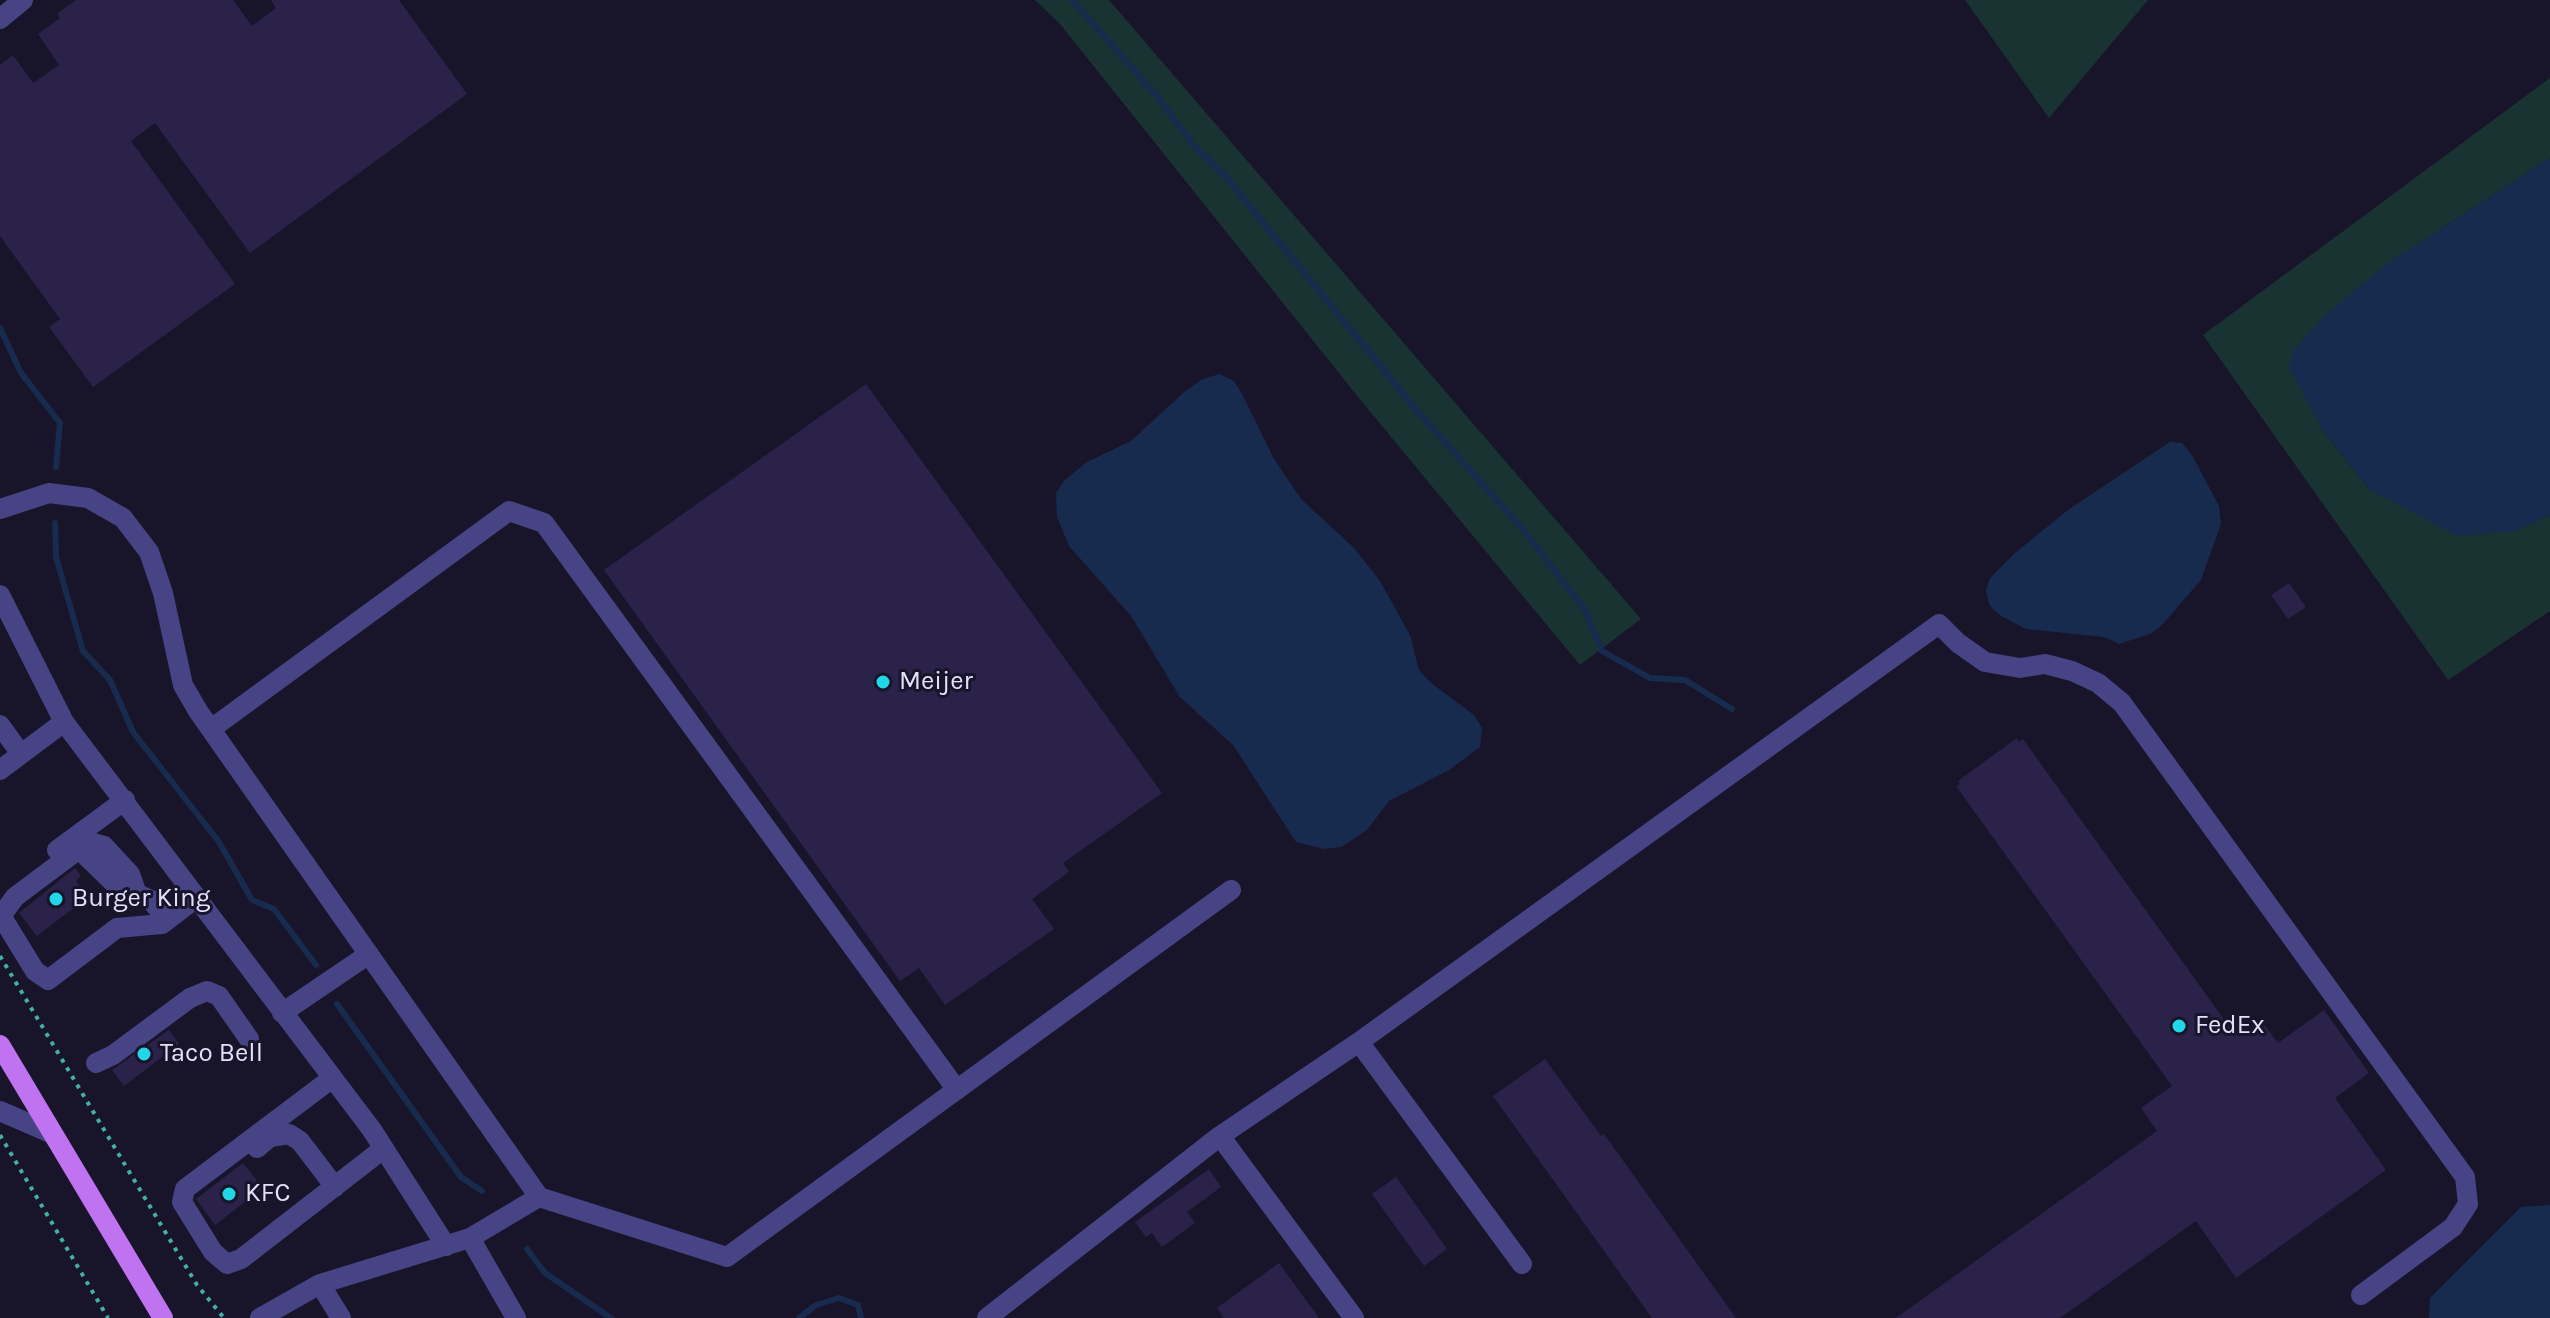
<!DOCTYPE html>
<style>
body{margin:0}
canvas{display:block;background:#18142a}
</style>
<canvas width="2550" height="1318"></canvas>
<script>
const g = document.querySelector('canvas').getContext('2d');
g.lineJoin = 'round';
function fill(path, color) { g.fillStyle = color; g.fill(path, 'evenodd'); }
const toPath = rows => new Path2D(rows.map(r => 'M' + r).join(''));
function strokePath(path, color, width, dash) { g.strokeStyle = color; g.lineWidth = width; g.lineCap = dash ? 'butt' : 'round'; g.setLineDash(dash || []); g.stroke(path); }
function write(font, color, halo, rows, align = 'center') {
  g.font = font + ' Karla,sans-serif'; g.lineWidth = 6; g.setLineDash([]); g.textBaseline = 'middle'; g.strokeStyle = halo; g.fillStyle = color; for (const [text, x, y, turn = 0] of rows) {
    g.save(); g.translate(x, y); g.rotate((+turn || 0) * Math.PI / 180); g.textAlign = isNaN(turn) ? turn : align; if (halo) g.strokeText(text, 0, 0); g.fillText(text, 0, 0); g.restore();
  }
}
const green = toPath([
 [1035,0,1109,0,1641,619,1580,665,1367,408,1060,24],
 [1965,0,2148,0,2049,118],
 [2550,78,2550,158,2439,230,2323,431,2369,489,2516,531,2550,515,2550,611,2448,680,2203,335]
]);
const water = toPath([
 [2550,158,2550,515,2516,531,2457,536,2369,489,2323,431,2289,368,2294,350,2324,316,2388,263],
 [1219,374,1234,381,1242,394,1274,459,1301,499,1354,548,1380,581,1410,635,1419,670,1431,683,1474,715,1482,728,1480,747,1449,770,1389,801,1367,830,1341,847,1324,849,1296,842,1233,745,1180,697,1131,616,1069,546,1057,517,1056,493,1064,481,1087,462,1131,441,1183,393,1201,380],
 [2170,442,2182,443,2192,455,2219,506,2221,524,2201,580,2161,626,2150,634,2119,644,2104,637,2026,629,2001,616,1990,606,1986,591,1990,578,2015,553,2068,510],
 [2550,1205,2550,1318,2429,1318,2430,1298,2521,1207]
]);
const stream = toPath([
 [1072,0,1157,96,1194,146,1226,177,1418,412,1520,526,1584,608,1602,651,1650,678,1685,680,1732,709],
 [0,328,21,373,60,423,56,467],
 [55,523,56,557,83,651,110,680,133,732,219,842,252,900,274,909,316,965],
 [337,1004,461,1177,482,1191],
 [527,1249,545,1273,611,1318],
 [799,1318,816,1305,839,1298,858,1305,861,1318]
]);
const building = toPath([
 [76,0,233,0,252,26,276,8,271,0,399,0,467,94,250,253,155,123,131,141,235,284,93,387,49,327,60,319,0,236,0,65,13,55,33,83,59,65,38,34,60,18,57,14],
 [866,384,1162,793,1063,863,1069,872,1032,899,1054,929,945,1005,919,968,900,981,604,570],
 [2289,583,2306,607,2288,619,2271,595],
 [2017,738,2019,742,2023,739,2235,1035,2259,1018,2278,1043,2324,1010,2369,1073,2335,1098,2386,1170,2236,1278,2196,1221,2060,1318,1896,1318,2157,1131,2141,1108,2172,1086,1956,786,1960,784,1958,781],
 [75,868,81,876,76,881,88,897,37,936,19,913],
 [169,1030,179,1044,124,1086,112,1070],
 [1545,1059,1601,1136,1604,1134,1736,1318,1652,1318,1493,1096],
 [243,1163,263,1188,215,1225,196,1199],
 [1209,1169,1221,1187,1187,1212,1195,1223,1162,1247,1152,1233,1146,1237,1135,1222],
 [1396,1177,1447,1249,1424,1266,1372,1194],
 [1279,1263,1319,1318,1224,1318,1217,1308]
]);
const path = toPath([
 [0,956,197,1285,224,1318],
 [0,1135,108,1318]
]);
const minor = toPath([
 [0,19,23,0],
 [0,509,49,493,88,498,123,518,149,552,163,593,183,685,198,711,539,1197],
 [0,595,64,722,372,1130,446,1246],
 [0,725,21,754],
 [211,729,509,511,544,523,957,1090],
 [0,770,64,722],
 [79,849,93,843,104,846,130,874,136,891],
 [57,850,125,800],
 [0,914,35,971,48,980,117,928,162,924,196,898],
 [1,916,15,897,79,849,116,885,151,900,167,920],
 [282,1013,369,954],
 [1359,1042,1522,1264],
 [96,1063,113,1055,190,998,207,991,219,996,249,1039],
 [331,1079,185,1189,182,1202,213,1252,227,1264,241,1259,383,1149],
 [0,1111,53,1134],
 [1220,1136,1354,1318],
 [257,1148,270,1137,289,1134,300,1141,335,1187],
 [470,1238,516,1318],
 [320,1284,341,1318],
 [260,1318,320,1284,470,1238,539,1197,727,1257,1231,890],
 [987,1318,1220,1136,1359,1042,1939,624,1958,643,1985,662,2020,668,2045,664,2072,671,2098,683,2122,703,2465,1177,2468,1204,2453,1227,2361,1295]
]);
const major = toPath([
 [0,1045,163,1318]
]);
const markers = [
 [883,682,8,"#21d6e7"],
 [56,899,8,"#21d6e7"],
 [2179,1026,8,"#21d6e7"],
 [144,1054,8,"#21d6e7"],
 [229,1194,8,"#21d6e7"]
];
const poiNames = [
 ["Meijer",899,682],
 ["Burger King",72,899],
 ["FedEx",2195,1026],
 ["Taco Bell",160,1054],
 ["KFC",245,1194]
];
fill(green, '#183332');
fill(water, '#162b4d');
strokePath(stream, '#162b4d', 6);
fill(building, '#2a2249');
strokePath(path, '#3fb1a9', 4, [4, 6]);
strokePath(minor, '#464484', 20);
strokePath(major, '#c073f0', 20);
for (const [x, y, r, color] of markers) { const dot = new Path2D(); dot.arc(x, y, r, 0, 2 * Math.PI); g.fillStyle = color; g.fill(dot); strokePath(dot, '#18142a', 3); }
write('26px', '#e3e0fc', '#18142a', poiNames, 'left');
</script>
